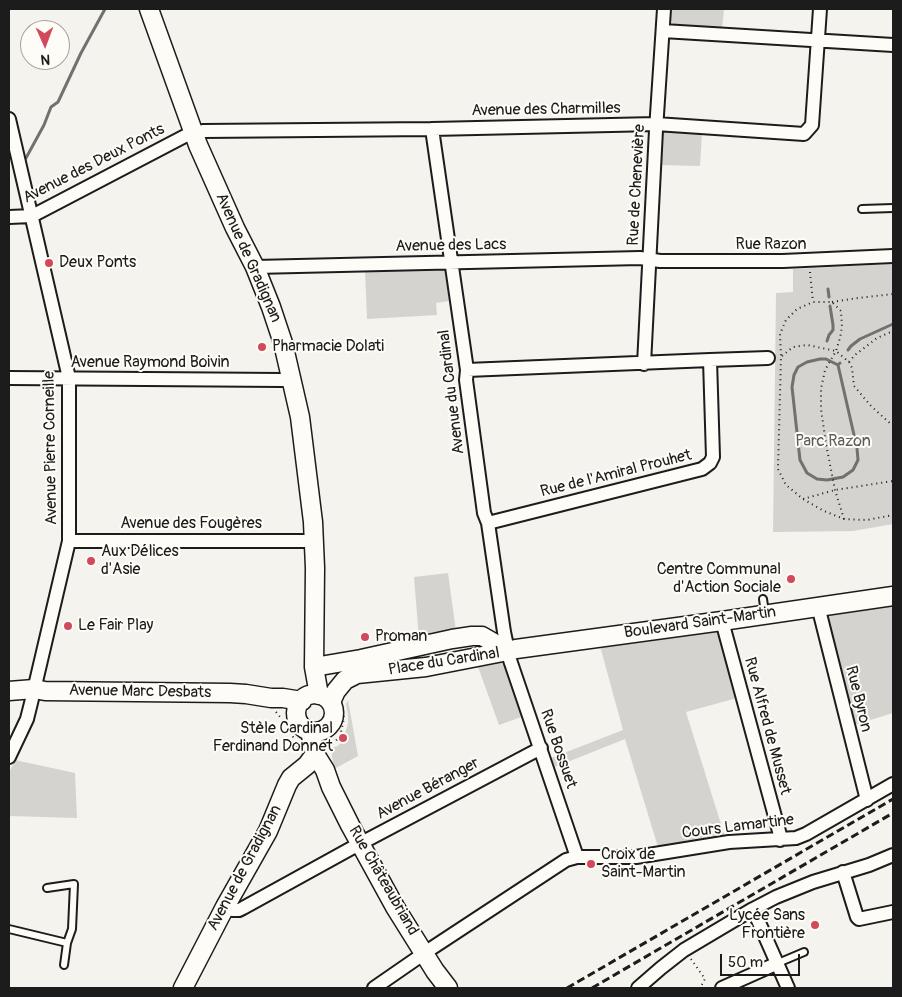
<!DOCTYPE html>
<meta charset="utf-8">
<style>
body{margin:0}
#map{position:relative;width:902px;height:997px;overflow:hidden;background:#f4f3ee;font-family:Pangolin,sans-serif}
canvas{display:block}
.frame{position:absolute;inset:0;border:10px solid #1c1c1c;pointer-events:none}
.north{position:absolute;left:20px;top:20px;width:50px;height:50px;box-sizing:border-box;background:#fdfcf7;border:1px solid #a3a29f;border-radius:50%;rotate:178deg;font-size:14px;font-weight:700;line-height:20px;text-align:center;color:#1c1c1c}
.north::after{content:'';display:block;margin:auto;width:18px;height:22px;background:#d1495b;clip-path:polygon(50% 0,100% 100%,50% 72%,0 100%)}
.scale{position:absolute;left:720px;top:954px;width:80px;height:22px;box-sizing:border-box;border:2px solid #1c1c1c;border-top:0;padding-left:6px;font-size:15px;line-height:18px;white-space:nowrap;color:#1c1c1c;-webkit-text-stroke:4px #fdfcf7;paint-order:stroke}
</style>
<div id="map">
<canvas width="902" height="997"></canvas>
<div class="frame"></div>
<div class="north">N</div>
<div class="scale">50 m</div>
</div>
<script>
const g = document.querySelector('canvas').getContext('2d');
g.lineJoin = 'round';
function fill(path, color) { g.fillStyle = color; g.fill(path, 'evenodd'); }
const toPath = rows => new Path2D(rows.map(r => 'M' + r).join(''));
function strokePath(path, color, width, dash) { g.strokeStyle = color; g.lineWidth = width; g.lineCap = dash ? 'butt' : 'round'; g.setLineDash(dash || []); g.stroke(path); }
function write(font, color, halo, rows, align = 'center') {
  g.font = font + ' Pangolin,sans-serif'; g.lineWidth = 4; g.setLineDash([]); g.textBaseline = 'middle'; g.strokeStyle = halo; g.fillStyle = color; for (const [text, x, y, turn = 0] of rows) {
    g.save(); g.translate(x, y); g.rotate((+turn || 0) * Math.PI / 180); g.textAlign = isNaN(turn) ? turn : align; if (halo) g.strokeText(text, 0, 0); g.fillText(text, 0, 0); g.restore();
  }
}
const green = toPath([
 [670,9,724,9,722,29,675,26,669,19],
 [661,131,702,133,700,166,660,165],
 [893,264,893,524,853,531,773,532,776,293,793,292,793,269],
 [443,267,445,270,449,301,436,303,437,315,367,319,365,270],
 [448,573,456,631,419,639,414,577],
 [893,605,893,713,854,725,827,614],
 [718,629,737,698,686,712,725,837,658,847,625,739,555,767,551,758,623,730,600,646],
 [500,661,506,667,524,716,499,725,477,664],
 [348,700,358,756,334,769,332,757,332,747,336,747,340,744,345,734,348,723,348,715,346,704],
 [15,760,75,773,77,818,9,816,9,773]
]);
const stream = toPath([
 [26,158,44,125,51,107,58,102,81,53,105,9],
 [828,289,829,297],
 [827,341,829,335,833,330,833,325,830,306],
 [848,350,851,346,860,339,893,324],
 [838,365,857,448,858,460,853,470,843,477,827,480,817,479,807,473,800,460,792,387,794,375,798,367,807,362,820,359,826,359,838,365,840,363]
]);
const path = toPath([
 [810,272,813,302],
 [832,302,858,298,893,294],
 [782,356,793,347,807,345,836,351,849,362,852,368,854,386,871,406,893,426],
 [849,362,855,355,877,338,893,331],
 [803,499,835,490,893,481],
 [844,519,835,490,826,444,821,409,821,389,825,370,836,351,840,338,842,327,841,311,832,302,813,302,797,309,786,320,780,334,781,356,778,469,786,485,803,499,824,511,844,519,867,520,893,515],
 [276,712,290,729,299,753],
 [328,744,335,743,341,732,344,718,343,710],
 [691,959,705,979,700,988]
]);
const lane = toPath([
 [862,209,893,208],
 [763,599,765,613],
 [9,929,67,943,72,929,74,884,47,888],
 [778,963,804,952],
 [64,965,67,943]
]);
const street = toPath([
 [663,31,893,45],
 [9,119,69,378,69,541,31,703,27,719,9,757],
 [432,129,467,370,466,380,484,513,488,523,504,632,510,660,577,857],
 [9,217,32,216,185,136,203,131,432,129,656,124,804,134,812,125,820,9],
 [255,267,640,258,660,261,783,261,893,256],
 [710,360,768,358],
 [644,364,656,130,664,9],
 [467,370,710,360,713,457,710,463,702,469,488,523],
 [9,378,282,380,292,378],
 [69,541,314,541],
 [818,606,867,800],
 [722,621,780,835,780,840],
 [843,872,857,917,859,919,893,912],
 [225,907,232,910,239,910,243,908,350,849,541,748],
 [753,909,788,988],
 [374,988,429,950,566,860,577,857,636,857,729,842,796,838,806,834,893,784],
 [638,988,661,968,684,950,753,909,776,897,813,882,869,865,893,855],
 [722,988,778,963]
]);
const secondary = toPath([
 [149,9,198,145,235,228,255,267,271,307,283,343,300,417,313,522,315,568,314,667,319,695],
 [314,667,361,659,452,639,472,636,482,636,508,651],
 [9,691,34,689,45,691,230,693,246,694,271,698,283,698,302,701],
 '296 713a19 19 0 1 1 38 0a19 19 0 1 1-38 0Z',
 [331,702,336,691,345,680,357,674,426,667,508,651,516,649,722,621,893,596],
 [310,731,315,754,325,770,331,787,350,825,395,907,435,971,448,988],
 [183,988,225,907,268,831,287,785,291,778,307,765,315,754]
]);
const rail = toPath([
 [567,988,893,799],
 [592,988,893,813]
]);
const markers = [
 [49,263,5,"#d1495b"],
 [262,347,5,"#d1495b"],
 [91,561,5,"#d1495b"],
 [791,579,5,"#d1495b"],
 [68,626,5,"#d1495b"],
 [365,637,5,"#d1495b"],
 [343,738,5,"#d1495b"],
 [591,864,5,"#d1495b"],
 [815,925,5,"#d1495b"]
];
const streetNames = [
 ["Avenue des Charmilles",546,110,-1],
 ["Avenue des Deux Ponts",94,164,-27],
 ["Rue de Chenevière",637,185,-87],
 ["Rue Razon",771,245],
 ["Avenue des Lacs",451,246,-1],
 ["Avenue de Gradignan",248,258,66],
 ["Avenue Raymond Boivin",150,363],
 ["Avenue du Cardinal",452,392,-97],
 ["Avenue Pierre Corneille",51,448,-91],
 ["Rue de l'Amiral Prouhet",616,474,-14],
 ["Avenue des Fougères",191,524],
 ["Boulevard Saint-Martin",700,623,-8],
 ["Place du Cardinal",444,662,-9],
 ["Avenue Marc Desbats",140,692,1],
 ["Rue Byron",858,699,76],
 ["Rue Alfred de Musset",767,726,75],
 ["Rue Bossuet",558,749,71],
 ["Avenue Béranger",428,789,-28],
 ["Cours Lamartine",738,827,-7],
 ["Avenue de Gradignan",245,868,-62],
 ["Rue Châteaubriand",383,881,60]
];
const poiNames = [
 ["Deux Ponts",59,263],
 ["Pharmacie Dolati",272,347],
 ["Aux Délices",101,552],
 ["d'Asie",101,570],
 ["Centre Communal",781,570,"right"],
 ["d'Action Sociale",781,588,"right"],
 ["Le Fair Play",78,626],
 ["Proman",375,637],
 ["Stèle Cardinal",333,729,"right"],
 ["Ferdinand Donnet",333,747,"right"],
 ["Croix de",601,855],
 ["Saint-Martin",601,873],
 ["Lycée Sans",805,916,"right"],
 ["Frontière",805,934,"right"]
];
const parkNames = [
 ["Parc Razon",833,442]
];
fill(green, '#d4d3cf');
strokePath(stream, '#72716f', 3);
strokePath(lane, '#1c1c1c', 10);
strokePath(street, '#1c1c1c', 16);
strokePath(secondary, '#1c1c1c', 21);
strokePath(path, '#1c1c1c', 2, [1, 4]);
strokePath(lane, '#fdfcf7', 6);
strokePath(street, '#fdfcf7', 12);
strokePath(secondary, '#fdfcf7', 18);
strokePath(rail, '#1c1c1c', 3, [8, 4]);
for (const [x, y, r, color] of markers) { const dot = new Path2D(); dot.arc(x, y, r, 0, 2 * Math.PI); g.fillStyle = color; g.fill(dot); strokePath(dot, '#fdfcf7', 2); }
write('16px', '#1c1c1c', '#fdfcf7', streetNames);
write('16px', '#1c1c1c', '#fdfcf7', poiNames, 'left');
write('16px', '#5c5c5b', '#fdfcf7', parkNames);
</script>
